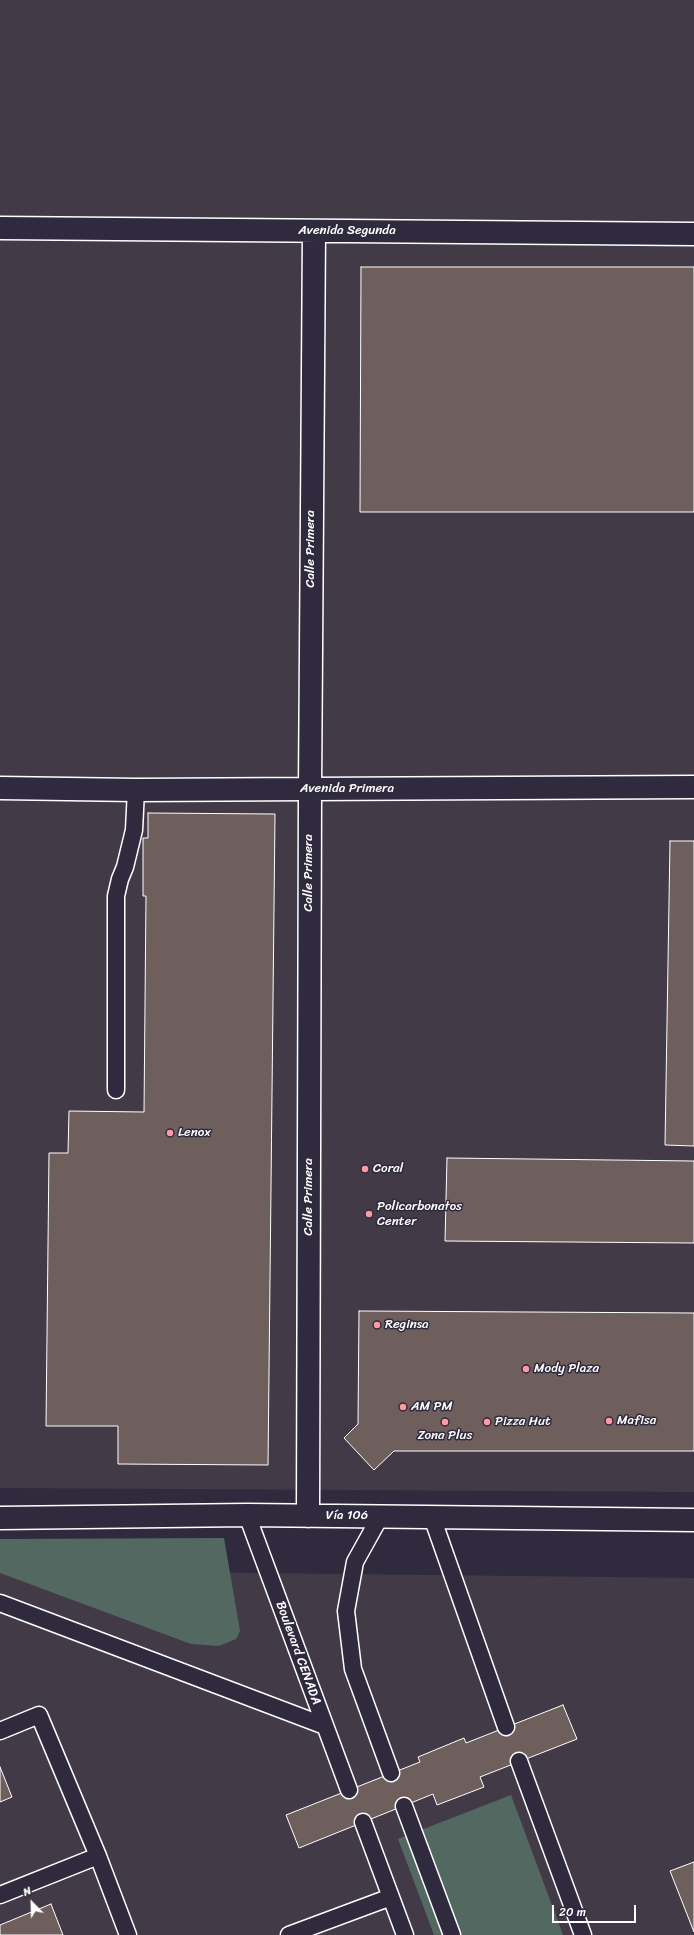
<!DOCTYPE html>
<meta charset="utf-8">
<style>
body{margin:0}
#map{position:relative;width:694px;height:1935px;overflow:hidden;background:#2f2a3d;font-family:Sriracha,sans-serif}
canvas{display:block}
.north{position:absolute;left:12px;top:1883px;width:40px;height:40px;-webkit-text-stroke:3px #2f2a3d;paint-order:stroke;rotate:337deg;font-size:11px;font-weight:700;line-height:16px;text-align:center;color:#fff}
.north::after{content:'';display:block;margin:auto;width:14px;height:18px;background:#fff;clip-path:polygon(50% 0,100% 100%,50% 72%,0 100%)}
.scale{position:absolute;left:552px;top:1905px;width:84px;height:18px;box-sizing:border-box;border:2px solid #fff;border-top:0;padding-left:5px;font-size:12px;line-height:14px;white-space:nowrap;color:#fff;-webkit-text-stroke:3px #2f2a3d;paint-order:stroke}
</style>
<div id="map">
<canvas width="694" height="1935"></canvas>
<div class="north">N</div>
<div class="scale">20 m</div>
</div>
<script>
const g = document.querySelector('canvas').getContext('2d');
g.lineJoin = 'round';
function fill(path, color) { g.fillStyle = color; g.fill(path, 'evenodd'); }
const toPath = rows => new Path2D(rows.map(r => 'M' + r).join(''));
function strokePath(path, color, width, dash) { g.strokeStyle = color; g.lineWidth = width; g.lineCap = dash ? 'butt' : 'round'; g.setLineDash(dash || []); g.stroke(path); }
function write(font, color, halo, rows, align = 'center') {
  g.font = font + ' Sriracha,sans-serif'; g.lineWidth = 3; g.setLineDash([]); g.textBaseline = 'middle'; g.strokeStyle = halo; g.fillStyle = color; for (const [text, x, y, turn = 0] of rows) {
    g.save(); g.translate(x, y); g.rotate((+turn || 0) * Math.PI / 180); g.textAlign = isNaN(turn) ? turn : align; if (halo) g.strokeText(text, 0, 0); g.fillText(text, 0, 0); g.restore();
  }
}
const built = toPath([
 [0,0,694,0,694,1492,0,1488],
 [0,1570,694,1578,694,1935,0,1935]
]);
const green = toPath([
 [224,1538,240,1631,236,1639,219,1646,191,1644,0,1573,0,1539],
 [511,1795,563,1935,434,1935,398,1839]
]);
const building = toPath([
 [361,267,694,267,694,512,360,512,361,267],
 [148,813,275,814,268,1465,118,1464,118,1426,46,1426,49,1153,68,1153,69,1111,144,1112,146,896,143,896,143,838,148,838,148,813],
 [670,841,694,841,694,1146,665,1145,670,841],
 [447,1158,694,1161,694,1243,445,1241,447,1158],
 [359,1311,694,1313,694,1451,394,1451,374,1470,344,1438,358,1424,359,1311],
 [563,1705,577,1739,480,1777,484,1787,437,1805,433,1794,299,1848,286,1815,420,1762,418,1757,464,1738,466,1743,563,1705],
 [0,1767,12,1797,0,1802,0,1767],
 [694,1862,694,1932,670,1871,694,1862],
 [51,1904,63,1935,0,1935,0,1925,51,1904]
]);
const lane = toPath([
 [116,1090,116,896,120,879,125,867,134,830,136,790],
 [247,1515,349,1790],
 [380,1517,355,1562,346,1611,353,1669,391,1773],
 [432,1517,506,1727],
 [0,1603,325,1726],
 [0,1731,39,1715,98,1856,128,1935],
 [519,1761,583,1935],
 [404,1806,452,1935],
 [363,1822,405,1935],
 [0,1895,98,1856],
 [289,1935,391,1897]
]);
const street = toPath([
 [0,228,694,234],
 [0,788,136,790,310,789,314,231]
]);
const secondary = toPath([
 [308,1516,310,789,694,787],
 [0,1518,247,1515,694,1520]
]);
const markers = [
 [170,1133,4,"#ff9aa2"],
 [365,1169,4,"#ff9aa2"],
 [369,1214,4,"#ff9aa2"],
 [377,1325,4,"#ff9aa2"],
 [526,1369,4,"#ff9aa2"],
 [403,1407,4,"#ff9aa2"],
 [609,1421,4,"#ff9aa2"],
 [445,1422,4,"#ff9aa2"],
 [487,1422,4,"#ff9aa2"]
];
const streetNames = [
 ["Avenida Segunda",347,231],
 ["Calle Primera",311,549,-90],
 ["Avenida Primera",347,789],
 ["Calle Primera",309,873,-90],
 ["Calle Primera",309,1197,-90],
 ["Vía 106",347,1516],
 ["Boulevard CENADA",298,1653,70]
];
const poiNames = [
 ["Lenox",178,1133],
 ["Coral",373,1169],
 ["Policarbonatos",377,1207],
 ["Center",377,1222],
 ["Reginsa",385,1325],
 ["Mody Plaza",534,1369],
 ["AM PM",411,1407],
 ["Mafisa",617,1421],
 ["Pizza Hut",495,1422],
 ["Zona Plus",445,1436,"center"]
];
fill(built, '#423a46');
fill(green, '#546862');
fill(building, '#6e5e5c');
strokePath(building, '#fff', 1);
strokePath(lane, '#fff', 19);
strokePath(street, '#fff', 25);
strokePath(secondary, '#fff', 25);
strokePath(lane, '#2f2a3d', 16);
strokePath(street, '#2f2a3d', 22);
strokePath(secondary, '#2f2a3d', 22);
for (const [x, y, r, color] of markers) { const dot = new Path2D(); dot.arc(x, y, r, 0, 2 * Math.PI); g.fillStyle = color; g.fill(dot); strokePath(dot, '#2f2a3d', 1.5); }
write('13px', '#fff', '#2f2a3d', streetNames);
write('13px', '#fff', '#2f2a3d', poiNames, 'left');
</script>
